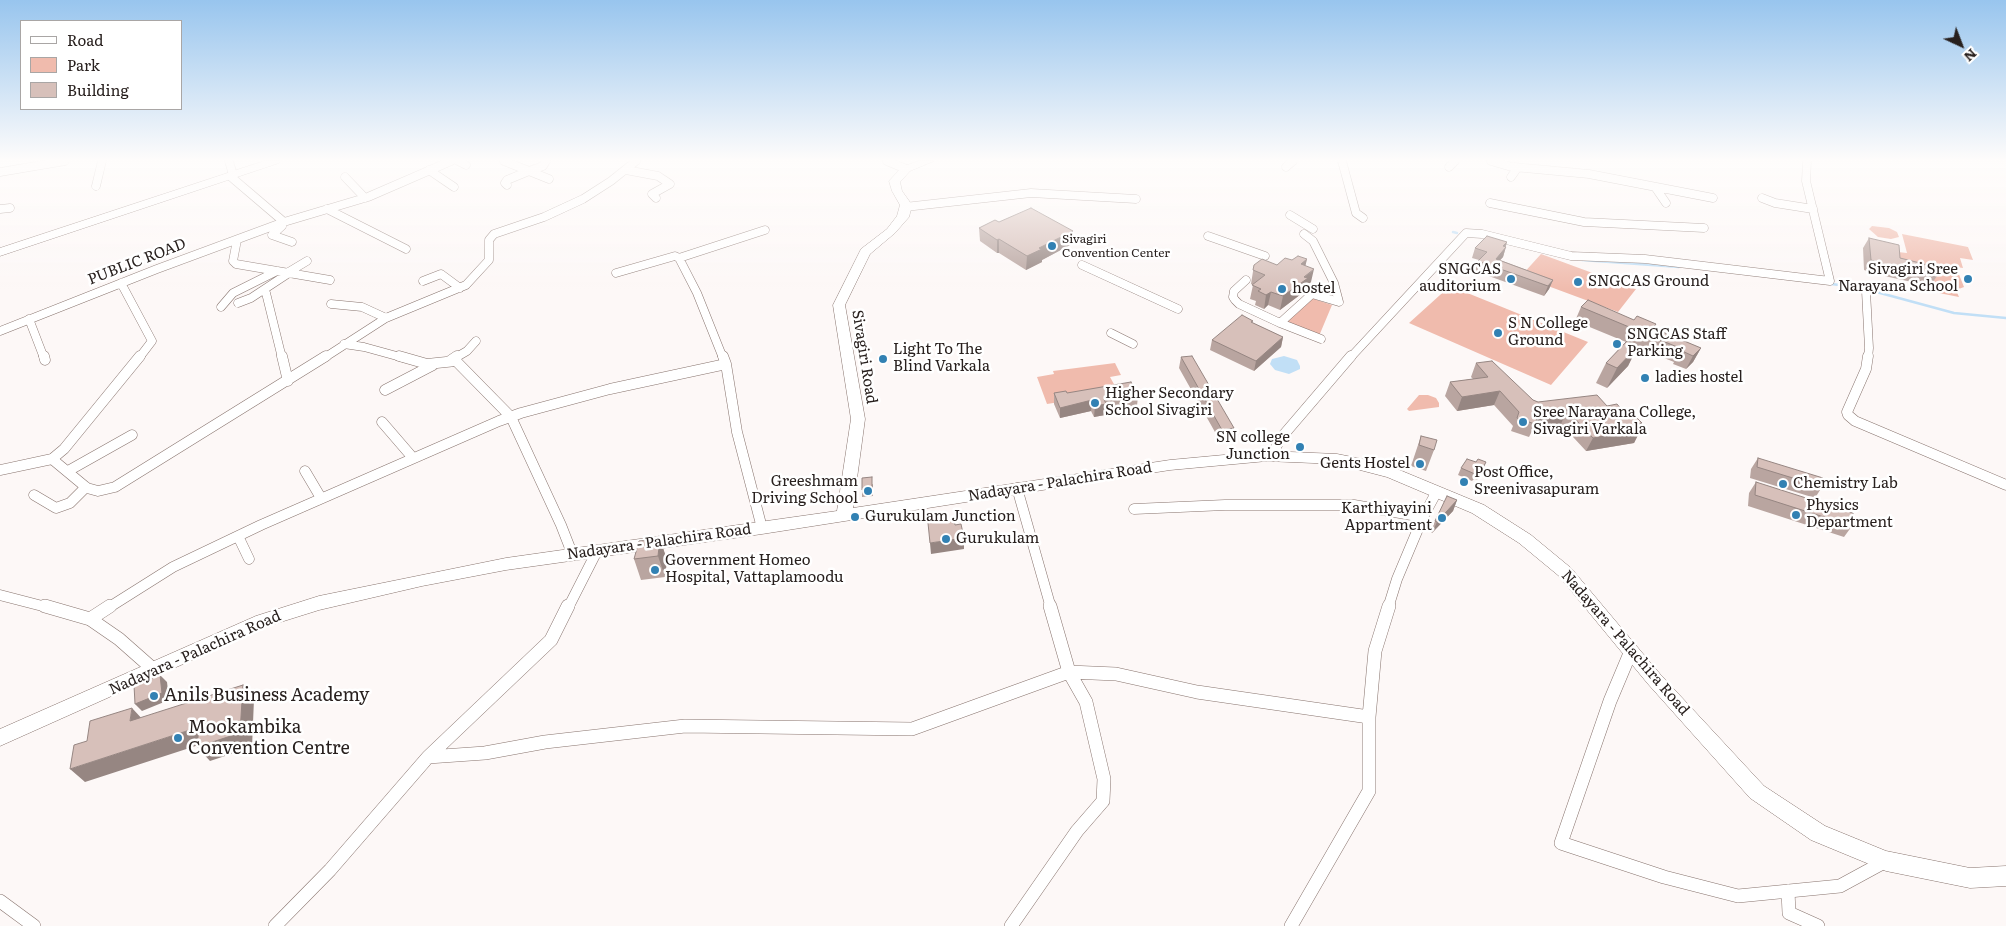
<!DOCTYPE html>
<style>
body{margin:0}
#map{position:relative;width:2006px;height:926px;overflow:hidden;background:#fdf8f7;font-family:Literata,serif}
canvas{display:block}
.legend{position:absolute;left:20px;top:20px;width:162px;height:90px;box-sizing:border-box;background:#fff;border:1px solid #a9a6a5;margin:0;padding:6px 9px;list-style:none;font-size:15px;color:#28201e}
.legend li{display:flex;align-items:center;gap:10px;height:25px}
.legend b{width:25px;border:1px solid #a9a6a5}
.north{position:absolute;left:1936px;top:20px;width:50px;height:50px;-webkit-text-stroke:4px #fff;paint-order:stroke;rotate:137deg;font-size:14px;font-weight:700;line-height:20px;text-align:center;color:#28201e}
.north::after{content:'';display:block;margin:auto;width:18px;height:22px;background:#28201e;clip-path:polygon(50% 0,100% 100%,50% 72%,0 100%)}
</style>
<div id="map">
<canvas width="2006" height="926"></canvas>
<ul class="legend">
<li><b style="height:6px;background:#fff"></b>Road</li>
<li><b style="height:14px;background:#f0bbad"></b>Park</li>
<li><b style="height:14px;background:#d7c0ba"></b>Building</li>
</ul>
<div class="north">N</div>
</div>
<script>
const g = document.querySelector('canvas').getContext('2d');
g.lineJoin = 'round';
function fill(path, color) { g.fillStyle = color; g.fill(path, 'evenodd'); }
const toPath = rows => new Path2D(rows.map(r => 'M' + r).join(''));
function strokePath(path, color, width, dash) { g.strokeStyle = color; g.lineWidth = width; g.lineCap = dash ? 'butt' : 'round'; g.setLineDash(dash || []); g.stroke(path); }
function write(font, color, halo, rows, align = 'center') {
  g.font = font + ' Literata,serif'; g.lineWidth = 5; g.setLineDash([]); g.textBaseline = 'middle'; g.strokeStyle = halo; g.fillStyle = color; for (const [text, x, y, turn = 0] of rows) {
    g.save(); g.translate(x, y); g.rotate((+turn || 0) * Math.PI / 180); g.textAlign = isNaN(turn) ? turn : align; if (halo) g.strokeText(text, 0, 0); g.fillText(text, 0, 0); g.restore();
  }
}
const green = toPath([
 [1872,226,1889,228,1897,232,1899,237,1891,239,1878,237,1869,229],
 [1902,234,1968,247,1973,260,1960,258,1963,268,1956,267,1964,287,1956,290,1959,297,1934,292,1927,271,1900,265,1898,252,1907,253],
 [1541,254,1636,289,1618,312,1521,276],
 [1450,286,1507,309,1588,342,1551,385,1409,323],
 [1311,298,1332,305,1319,336,1286,323],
 [1115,363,1121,375,1110,377,1115,386,1066,401,1047,404,1037,377,1054,374,1053,371],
 [1419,395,1428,395,1436,398,1439,403,1439,407,1409,411,1407,409]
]);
const water = toPath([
 [1284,356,1297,360,1300,366,1300,369,1289,374,1275,370,1270,364,1272,359]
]);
const stream = toPath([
 [1453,232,1457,233],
 [1582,260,1679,267],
 [1831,284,1858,287,1954,313,2006,318]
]);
const streetFar2 = toPath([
 [229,161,233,175],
 [458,161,466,165],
 [504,161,549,179],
 [887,161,906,169],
 [1342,161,1356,213,1363,218],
 [1491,161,1515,168,1516,170,1511,177],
 [1286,167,1293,161],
 [1449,167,1455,161],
 [1514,167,1589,174,1713,198],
 [429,170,454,187],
 [626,170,658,176,670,184,652,194,656,198],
 [529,171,543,166,546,161],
 [0,172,65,161],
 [230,176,284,222],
 [345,177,365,198],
 [507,185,505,183,507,180,529,171],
 [96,186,102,161],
 [1655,187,1666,203],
 [1762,198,1775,203,1813,209],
 [1490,203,1584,222,1704,228],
 [905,207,1031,193,1136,199],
 [0,209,10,208],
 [327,209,406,249],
 [1290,215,1313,229],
 [282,226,272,235,292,242],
 [1304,234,1313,241,1334,283,1339,302,1312,294,1280,323,1321,339],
 [1208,236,1265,256],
 [237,240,233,261,236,264,330,280],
 [679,258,765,230],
 [1082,265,1178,309],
 [287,273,307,261],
 [616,273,675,256,679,258,697,293,723,358],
 [1246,280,1234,291,1233,297,1235,300,1239,304,1280,323],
 [423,281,441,274,460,288],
 [121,283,152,341,139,358],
 [1866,291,1869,348,1868,358],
 [266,293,282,358],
 [238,303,251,298,289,273],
 [331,304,362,307,386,318],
 [221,307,233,293,277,271],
 [29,319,44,358],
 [0,331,157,269,284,222,368,197,451,161],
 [1111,333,1133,344],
 [344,344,364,347,404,358],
 [324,358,386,318,466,285,489,260,489,240,494,234,544,217,583,199,611,181,636,161],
 [455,358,467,351,476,341],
 [1350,358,1466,233,1482,234,1571,256,1645,259,1830,281,1806,181,1807,161]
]);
const streetFar1 = toPath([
 [44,356,45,360],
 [282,356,288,381],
 [399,356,427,364,456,361,511,417,561,525,570,548,569,555],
 [723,356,726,364],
 [1868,356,1866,369,1847,412,1848,415,1855,421,2006,485],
 [451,360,457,356],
 [385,390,433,365],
 [382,422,413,458],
 [1276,456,1276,447,1280,439,1351,356],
 [52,459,64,449,140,356],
 [0,470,52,459,87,488,98,491,115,487,326,356],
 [68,471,132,435],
 [305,471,321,498],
 [1017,488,1051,608],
 [34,495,56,508,70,503,86,487],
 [1134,509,1225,505,1354,505,1423,517],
 [238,536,249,559],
 [0,595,50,608],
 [108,608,173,567,261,525,499,421,521,413,610,389,726,364,737,432,762,528],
 [568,608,597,551],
 [1388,608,1397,579,1423,517,1436,493]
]);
const street = toPath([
 [45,606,90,619,110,606],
 [90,619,119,639,153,669],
 [1631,651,1610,701,1561,843,1664,877,1738,896,1840,886,1886,861],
 [428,757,551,640,568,606],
 [1788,891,1789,913,1818,926],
 [0,901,34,926],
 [275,926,330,870,428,757,485,753,545,742,685,726,912,729,1069,672,1116,674,1197,692,1369,717],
 [1011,926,1077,831,1103,801,1104,779,1086,702,1069,672,1050,606],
 [1291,926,1369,791,1369,717,1375,651,1389,606]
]);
const secondary = toPath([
 [264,161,280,161,279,163,0,256,0,248,264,161],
 [918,161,934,161,910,171,900,182,902,191,912,205,909,217,895,233,870,254,845,305,865,419,853,508,1170,460,1267,451,1337,454,1367,460,1397,469,1484,505,1531,535,1571,568,1660,674,1764,786,1825,826,1886,851,1970,868,2006,866,2006,886,1970,888,1886,871,1811,840,1750,798,1648,684,1559,576,1519,543,1472,513,1387,477,1337,464,1267,461,1170,470,762,534,506,570,422,586,319,610,268,626,0,746,0,729,256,616,319,596,506,558,837,511,851,419,833,305,861,249,887,229,897,216,900,205,892,191,889,181,902,167,918,161]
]);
const wall = toPath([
 [999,222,1072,244,1042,260,1042,262,1026,270,999,253,997,253,980,241,979,228],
 [1869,238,1900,258,1937,276,1930,286,1880,275,1864,270,1863,248],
 [1507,242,1503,257,1500,260,1553,280,1549,289,1544,296,1475,271,1479,260,1472,258,1475,248],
 [1307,259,1305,265,1311,282,1306,286,1305,291,1280,310,1268,305,1264,309,1255,305,1256,301,1250,299,1253,285,1251,284,1254,265,1277,265,1292,260],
 [1581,307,1654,329,1701,348,1693,362,1686,369,1673,364,1674,362,1637,347,1628,366,1607,388,1596,383,1606,363,1626,342,1575,321],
 [1253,323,1283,337,1281,347,1254,371,1210,350,1212,340],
 [1181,357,1234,428,1232,439,1220,441,1179,368],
 [1476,363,1533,400,1538,402,1607,406,1641,429,1634,443,1586,451,1561,424,1532,431,1529,437,1511,431,1513,426,1494,405,1457,411,1445,396,1450,382,1473,379,1471,377],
 [1054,393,1067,393,1138,396,1137,406,1106,410,1105,415,1094,417,1091,411,1060,418,1054,404],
 [1421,436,1434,450,1426,471,1411,466],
 [1758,458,1822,487,1815,498,1750,478,1751,469],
 [1461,468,1483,470,1477,480,1474,479,1472,481,1458,475],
 [1756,482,1852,526,1844,537,1748,506,1749,493],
 [873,484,873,496,862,497,862,490],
 [1457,500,1453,511,1432,533,1431,532,1435,521],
 [660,539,667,560,665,577,641,580,634,559]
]);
const shadedWall = toPath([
 [1073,231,1072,244,1042,260,1042,262,1026,270,1027,256,1039,248],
 [999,239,999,253,997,253,997,240],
 [1507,242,1504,250,1506,247,1503,257,1494,267,1496,259,1503,246],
 [1307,259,1304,272,1301,264],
 [1314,269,1311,282,1306,286,1305,291,1280,310,1283,296],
 [1553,280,1549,289,1544,296,1548,286],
 [1271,292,1268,305,1264,309,1266,295],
 [1283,337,1281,347,1254,371,1256,361],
 [1638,346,1628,366,1607,388,1617,368],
 [1701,348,1693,362,1686,369,1693,356],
 [1500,391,1494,405,1457,411,1462,397],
 [1092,400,1091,411,1060,418,1060,408],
 [1106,404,1105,415,1094,417,1095,406],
 [1567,410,1561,424,1532,431,1535,424,1537,418],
 [1642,423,1638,430,1641,429,1634,443,1586,451,1593,438],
 [1234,428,1232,439,1220,441,1222,430],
 [1486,462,1483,470,1477,480,1480,473],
 [1457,500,1453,511,1432,533,1437,522],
 [964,538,964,549,931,554,930,543],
 [660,539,667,560,665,577,658,556],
 [160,675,167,682,169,700,142,711,135,704],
 [243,685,254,699,252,747,210,761,197,747],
 [132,708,145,722,130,721],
 [199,727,211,741,85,782,70,769]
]);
const building = toPath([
 [1031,208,1073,231,1039,248,1042,249,1027,256,999,239,997,240,979,228,995,220,999,222,1031,208],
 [1487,236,1507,242,1503,246,1506,247,1496,259,1553,280,1548,286,1478,261,1487,252,1475,248,1487,236],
 [1869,238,1899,245,1900,258,1936,267,1937,276,1887,265,1871,260,1869,238],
 [1298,256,1307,259,1301,264,1314,269,1304,277,1308,278,1283,296,1271,292,1266,295,1258,291,1261,289,1252,285,1265,275,1253,270,1254,265,1262,259,1277,265,1285,258,1292,260,1298,256],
 [1588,300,1634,320,1637,316,1656,324,1653,328,1701,348,1693,356,1680,350,1682,349,1581,307,1588,300],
 [1242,315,1253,321,1251,322,1283,337,1256,361,1212,340,1242,315],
 [1627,341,1638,346,1617,368,1606,363,1627,341],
 [1192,356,1234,428,1222,430,1181,357,1192,356],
 [1492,361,1533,400,1538,402,1597,395,1607,406,1617,404,1622,410,1628,409,1642,423,1636,424,1641,429,1593,438,1567,410,1537,418,1535,424,1517,418,1519,412,1500,391,1462,397,1450,382,1488,377,1476,363,1492,361],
 [1131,382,1138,396,1104,399,1106,404,1095,406,1092,400,1060,408,1054,393,1066,391,1067,393,1131,382],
 [1421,436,1437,440,1434,450,1419,445,1421,436],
 [1758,458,1823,478,1822,487,1757,467,1758,458],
 [1467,459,1476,462,1478,459,1486,462,1480,473,1476,472,1475,474,1461,468,1467,459],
 [872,477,872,489,862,490,862,478,872,477],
 [1756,482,1853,513,1852,526,1755,495,1756,482],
 [1447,496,1457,500,1437,522,1435,521,1447,496],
 [954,519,955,525,961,524,964,538,930,543,928,523,954,519],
 [660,539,658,556,634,559,639,541,660,539],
 [160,675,162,693,135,704,134,685,160,675],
 [243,685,240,733,197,747,199,727,70,769,74,745,87,741,90,721,132,708,130,721,243,685]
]);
const markers = [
 [1052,246,5,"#3281b3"],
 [1511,279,5,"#3281b3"],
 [1968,279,5,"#3281b3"],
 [1578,282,5,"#3281b3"],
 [1282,289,5,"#3281b3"],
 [1498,333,5,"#3281b3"],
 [1617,344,5,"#3281b3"],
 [883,359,5,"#3281b3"],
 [1645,378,5,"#3281b3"],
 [1095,403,5,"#3281b3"],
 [1523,422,5,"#3281b3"],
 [1300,447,5,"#3281b3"],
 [1420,464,5,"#3281b3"],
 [1464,482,5,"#3281b3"],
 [1783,484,5,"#3281b3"],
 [868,491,5,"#3281b3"],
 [1796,515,5,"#3281b3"],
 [855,517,5,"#3281b3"],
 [1442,518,5,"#3281b3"],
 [946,539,5,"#3281b3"],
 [655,570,5,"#3281b3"],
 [154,696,5,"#3281b3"],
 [178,738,5,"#3281b3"]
];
const farPoinames = [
 ["Sivagiri",1062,239],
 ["Convention Center",1062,253]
];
const streetNames = [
 ["PUBLIC ROAD",137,262,-21],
 ["Sivagiri Road",864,357,81],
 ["Nadayara - Palachira Road",1060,482,-9],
 ["Nadayara - Palachira Road",659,542,-8],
 ["Nadayara - Palachira Road",1625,643,49],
 ["Nadayara - Palachira Road",195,653,-24]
];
const poiNames = [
 ["SNGCAS",1501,270,"right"],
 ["auditorium",1501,287,"right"],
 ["Sivagiri Sree",1958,270,"right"],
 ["Narayana School",1958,287,"right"],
 ["SNGCAS Ground",1588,282],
 ["hostel",1292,289],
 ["S N College",1508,324],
 ["Ground",1508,341],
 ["SNGCAS Staff",1627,335],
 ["Parking",1627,352],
 ["Light To The",893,350],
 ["Blind Varkala",893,367],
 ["ladies hostel",1655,378],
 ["Higher Secondary",1105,394],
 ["School Sivagiri",1105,411],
 ["Sree Narayana College,",1533,413],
 ["Sivagiri Varkala",1533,430],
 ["SN college",1290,438,"right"],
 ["Junction",1290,455,"right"],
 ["Gents Hostel",1410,464,"right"],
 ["Post Office,",1474,473],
 ["Sreenivasapuram",1474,490],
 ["Greeshmam",858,482,"right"],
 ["Driving School",858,499,"right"],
 ["Chemistry Lab",1793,484],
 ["Physics",1806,506],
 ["Department",1806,523],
 ["Karthiyayini",1432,509,"right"],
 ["Appartment",1432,526,"right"],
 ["Gurukulam Junction",865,517],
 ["Gurukulam",956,539],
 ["Government Homeo",665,561],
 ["Hospital, Vattaplamoodu",665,578]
];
const nearPoinames = [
 ["Anils Business Academy",164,696],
 ["Mookambika",188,728],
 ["Convention Centre",188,749]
];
fill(green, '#f0bbad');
fill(water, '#c1dff6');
strokePath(stream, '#c1dff6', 2.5);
strokePath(streetFar2, '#88746e', 9);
strokePath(streetFar1, '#88746e', 11);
strokePath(street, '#88746e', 14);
strokePath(secondary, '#88746e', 1);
strokePath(streetFar2, '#fff', 8);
strokePath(streetFar1, '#fff', 10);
strokePath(street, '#fff', 13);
fill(secondary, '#fff');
fill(wall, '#b9a5a0');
fill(shadedWall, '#968682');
fill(building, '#d7c0ba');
strokePath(building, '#968682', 1);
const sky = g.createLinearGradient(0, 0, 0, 291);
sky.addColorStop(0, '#98c5ee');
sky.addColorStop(0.55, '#fefcfb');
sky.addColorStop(1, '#fefcfb00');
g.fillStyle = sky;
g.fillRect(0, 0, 2006, 291);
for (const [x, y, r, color] of markers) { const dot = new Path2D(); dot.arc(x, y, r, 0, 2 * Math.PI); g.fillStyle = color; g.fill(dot); strokePath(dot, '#fff', 2); }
write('12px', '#28201e', '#fff', farPoinames, 'left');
write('15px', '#28201e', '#fff', streetNames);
write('15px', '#28201e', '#fff', poiNames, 'left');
write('18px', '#28201e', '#fff', nearPoinames, 'left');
</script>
